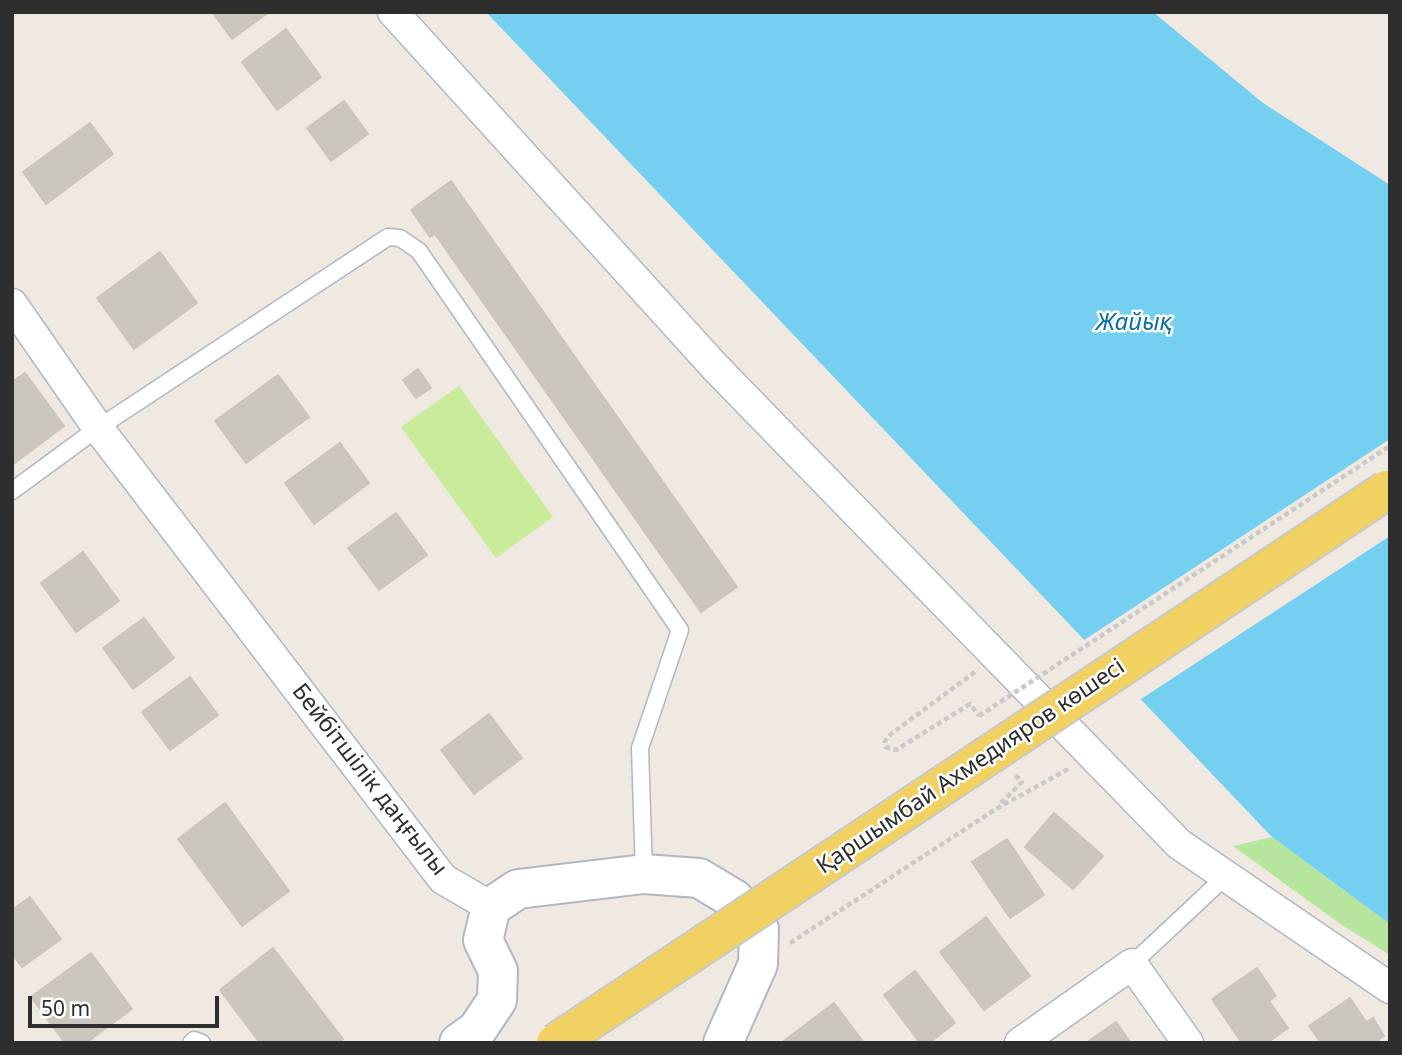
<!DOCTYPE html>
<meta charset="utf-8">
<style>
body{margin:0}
#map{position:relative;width:1402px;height:1055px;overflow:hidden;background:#efe9e1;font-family:"Noto Sans",sans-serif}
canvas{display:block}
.frame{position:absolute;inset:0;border:14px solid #2e2e2e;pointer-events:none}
.scale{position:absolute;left:28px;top:996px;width:191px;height:32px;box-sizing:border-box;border:4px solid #2e2e2e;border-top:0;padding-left:9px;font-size:21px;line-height:24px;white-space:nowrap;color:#2e2e2e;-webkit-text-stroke:5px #fff;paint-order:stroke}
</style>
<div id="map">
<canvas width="1402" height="1055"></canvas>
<div class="frame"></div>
<div class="scale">50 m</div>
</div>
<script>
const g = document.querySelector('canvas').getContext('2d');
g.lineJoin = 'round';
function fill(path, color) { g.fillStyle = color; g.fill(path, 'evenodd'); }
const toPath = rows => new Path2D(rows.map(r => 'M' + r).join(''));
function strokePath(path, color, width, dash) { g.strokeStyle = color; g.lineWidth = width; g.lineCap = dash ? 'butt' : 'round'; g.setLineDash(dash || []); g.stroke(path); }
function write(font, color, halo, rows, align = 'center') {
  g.font = font + ' "Noto Sans",sans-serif'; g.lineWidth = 5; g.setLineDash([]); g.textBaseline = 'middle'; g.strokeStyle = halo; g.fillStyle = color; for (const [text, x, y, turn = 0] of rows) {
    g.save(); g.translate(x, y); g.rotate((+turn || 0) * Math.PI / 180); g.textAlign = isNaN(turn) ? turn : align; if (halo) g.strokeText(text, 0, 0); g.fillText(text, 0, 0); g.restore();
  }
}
const green = toPath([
 [1272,837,1390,924,1390,955,1339,923,1233,846]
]);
const pitch = toPath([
 [459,386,553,517,496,558,401,427]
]);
const water = toPath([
 [486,12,1153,12,1263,103,1390,185,1390,924,1272,837]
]);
const pier = toPath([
 [1390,439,1390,536,1138,701,1081,642]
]);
const building = toPath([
 [212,12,269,12,232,39,212,12],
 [286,29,321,77,277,110,242,62,286,29],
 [344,101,368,134,331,161,307,128,344,101],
 [90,123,113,154,46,204,23,172,90,123],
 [451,181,737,587,701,612,435,234,430,237,411,210,451,181],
 [160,252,197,303,134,349,97,298,160,252],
 [418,369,431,388,416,398,403,380,418,369],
 [25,373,64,426,12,465,12,382,25,373],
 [278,375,309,417,246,463,215,421,278,375],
 [340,443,369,483,314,524,285,483,340,443],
 [396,513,427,555,379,590,348,548,396,513],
 [83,552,119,601,76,632,41,583,83,552],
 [144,618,174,658,133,689,103,648,144,618],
 [190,677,218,715,170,750,142,712,190,677],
 [489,714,522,758,474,794,441,750,489,714],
 [225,803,289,891,242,926,178,839,225,803],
 [1054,813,1103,856,1073,889,1025,847,1054,813],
 [1007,839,1044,895,1010,918,972,862,1007,839],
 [30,897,61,939,22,967,12,954,12,910,30,897],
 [986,917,1030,976,984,1010,940,952,986,917],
 [273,948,343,1039,338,1043,260,1043,220,990,273,948],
 [91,953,132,1009,86,1043,65,1043,31,997,91,953],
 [1257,968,1276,996,1269,1001,1288,1028,1267,1043,1242,1043,1212,999,1257,968],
 [915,971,955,1023,929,1043,920,1043,884,995,915,971],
 [1350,998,1366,1022,1373,1018,1384,1036,1378,1040,1380,1043,1321,1043,1309,1026,1350,998],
 [834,1003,864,1043,781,1043,834,1003],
 [1116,1022,1131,1043,1086,1043,1116,1022]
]);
const path = toPath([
 [975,672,891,734,885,741,886,747,896,750,970,704,979,716],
 [1001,803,1022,782,1015,775],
 [790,943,996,809,1070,768]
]);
const lane = toPath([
 [12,491,98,428,388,237,400,238,419,251,680,630,640,748,644,874],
 [1132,964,1225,877],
 [191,1043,194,1040,202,1043]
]);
const street = toPath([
 [393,12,715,367,1179,844,1390,988],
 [12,304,98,428,443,879,491,907],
 [1020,1043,1132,964,1188,1043]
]);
const secondary = toPath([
 [459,1043,477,1030,497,1000,498,971,483,940,491,907,518,889,644,874,699,878,734,899,759,929,758,964,723,1043]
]);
const pathBridge = toPath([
 [979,716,1390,446]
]);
const primaryBridge = toPath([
 [556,1043,1387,490]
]);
const streetNames = [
 ["Қаршымбай Ахмедияров көшесі",971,767,-34],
 ["Бейбітшілік даңғылы",369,780,52]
];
const waterNames = [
 ["Жайық",1134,323]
];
fill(green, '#b6e59e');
fill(pitch, '#c9ec9a');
fill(water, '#75cff0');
fill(pier, '#efe9e1');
fill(building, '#cbc7bf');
strokePath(building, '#cbc5ba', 2);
strokePath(lane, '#b4b7c1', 19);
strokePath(street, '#b4b7c1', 33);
strokePath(secondary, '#b4b7c1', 42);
strokePath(path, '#c9c9c9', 4.5, [5, 3.5]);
strokePath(lane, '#fff', 16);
strokePath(street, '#fff', 30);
strokePath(secondary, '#fff', 38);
strokePath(primaryBridge, '#c9c9c9', 42, []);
strokePath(pathBridge, '#c9c9c9', 4.5, [5, 3.5]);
strokePath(primaryBridge, '#f2d163', 38);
write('23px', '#2e2e2e', '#fff', streetNames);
write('italic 24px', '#0d6fa3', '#fff', waterNames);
</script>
